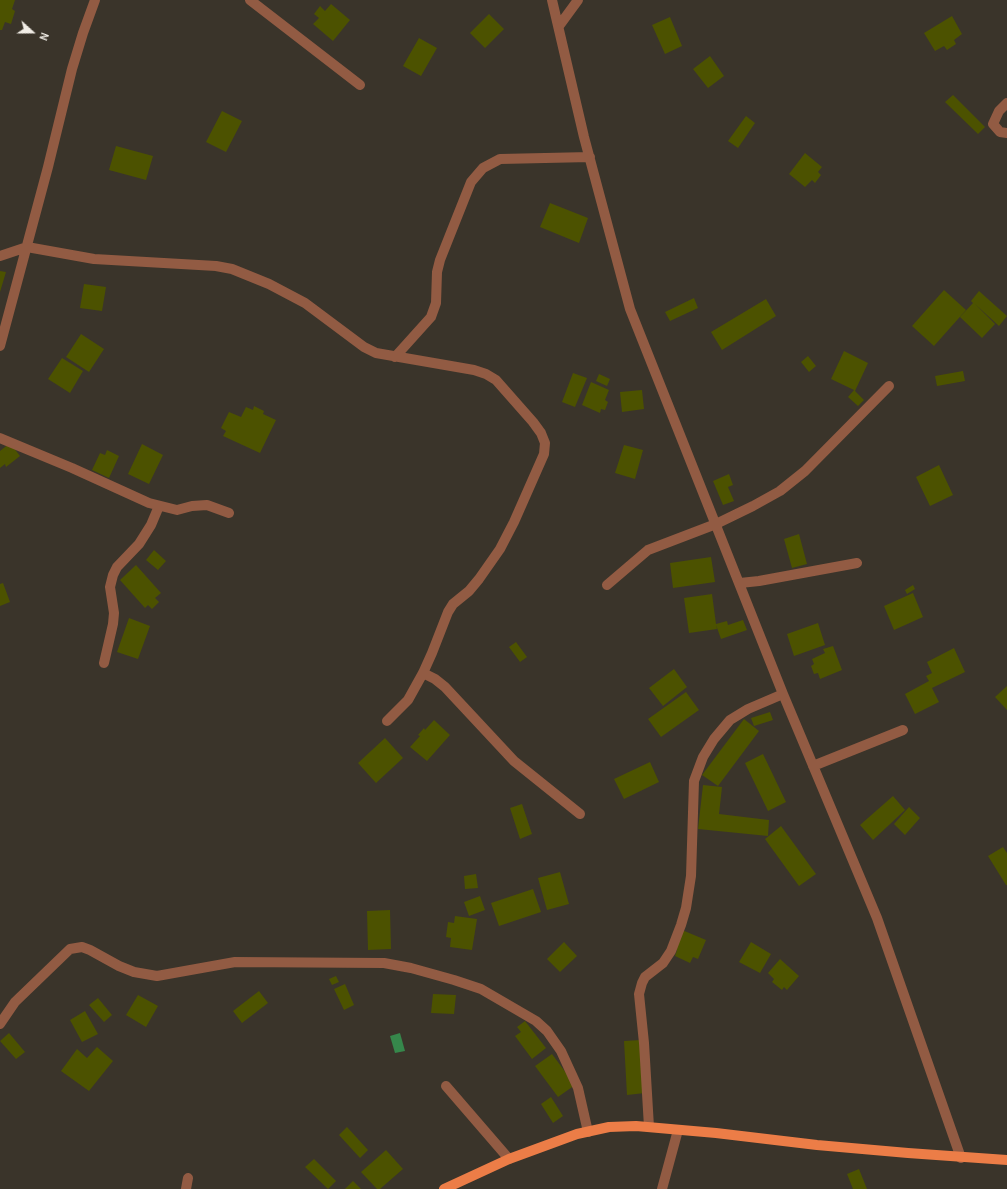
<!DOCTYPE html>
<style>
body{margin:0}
#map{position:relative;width:1007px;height:1189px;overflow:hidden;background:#3a342a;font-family:Karla,sans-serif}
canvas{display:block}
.north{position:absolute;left:12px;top:12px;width:40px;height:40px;-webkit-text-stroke:3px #3a342a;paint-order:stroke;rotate:111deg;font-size:11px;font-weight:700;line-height:16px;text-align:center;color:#f1ede6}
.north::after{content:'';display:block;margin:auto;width:14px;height:18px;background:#f1ede6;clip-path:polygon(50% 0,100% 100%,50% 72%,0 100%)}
</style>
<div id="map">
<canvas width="1007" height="1189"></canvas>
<div class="north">N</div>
</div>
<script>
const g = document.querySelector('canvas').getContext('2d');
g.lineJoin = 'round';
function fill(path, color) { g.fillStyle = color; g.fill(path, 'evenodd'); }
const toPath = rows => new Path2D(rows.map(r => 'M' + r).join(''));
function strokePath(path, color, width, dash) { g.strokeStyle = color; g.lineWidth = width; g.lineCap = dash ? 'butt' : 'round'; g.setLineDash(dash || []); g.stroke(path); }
const water = toPath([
 [400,1033,405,1051,395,1053,390,1036]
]);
const building = toPath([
 [0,0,15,0,12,9,15,11,11,24,5,22,2,30,0,30],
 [331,4,350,20,333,41,313,24,319,18,314,14,320,6,325,11],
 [489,14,504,29,485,48,470,33],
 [952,16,962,34,954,40,956,44,947,50,944,46,935,51,924,33],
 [670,17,682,46,665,54,652,25],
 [419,38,437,48,421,76,403,66],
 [710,56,724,76,708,88,693,69],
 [953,95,985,127,978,134,945,102],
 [222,111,242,121,226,152,206,142],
 [746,116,755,123,738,148,728,141],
 [116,146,153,156,146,180,109,170],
 [805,153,822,167,818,172,821,175,815,183,812,180,805,187,789,174],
 [550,203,588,218,579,243,540,227],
 [0,271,6,272,0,292],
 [84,284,106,287,102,311,80,308],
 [944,290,966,310,934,346,912,326],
 [979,291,1007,316,999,326,975,304,995,324,982,338,960,317,973,303,971,301],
 [694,298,698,308,670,321,665,312],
 [766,299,776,316,722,350,711,332],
 [81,334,104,349,89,372,66,357],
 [844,351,868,363,855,391,864,400,858,406,848,397,854,390,831,379],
 [808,356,816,366,809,372,801,362],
 [62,358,83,371,70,393,48,379],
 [963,371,965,381,937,386,935,376],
 [573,373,587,378,575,407,562,402],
 [599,374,610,379,607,386,596,381],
 [591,382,609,390,605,400,608,402,605,410,601,409,600,413,582,405],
 [642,390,644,409,622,412,620,392],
 [254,406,264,411,263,414,276,420,260,453,223,436,226,431,221,428,229,412,241,417,246,407,253,410],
 [10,443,20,456,6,467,5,464,0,468,0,451],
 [142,444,163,455,149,484,128,474],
 [624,445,643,450,635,479,615,473],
 [107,450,119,456,109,478,92,470,100,453,105,455],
 [939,465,953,495,930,506,916,477],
 [729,474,733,485,728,487,734,501,723,505,713,481],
 [799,534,807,564,792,568,784,539],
 [154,550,166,561,158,570,146,560],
 [711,557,715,582,673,588,670,563],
 [136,565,161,593,155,598,159,602,152,609,148,605,145,608,120,580],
 [3,583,10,602,0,606,0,584],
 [913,585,915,589,907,594,905,590],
 [913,593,923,617,894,630,884,606],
 [712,594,716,624,727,621,728,625,743,620,747,630,721,639,716,625,717,629,689,633,684,598],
 [129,618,150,626,138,659,117,652],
 [818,623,825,645,794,656,787,634],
 [516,642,527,657,520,662,509,647],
 [833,646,842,670,820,679,818,673,814,674,811,666,814,664,812,659,825,653,823,649],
 [954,648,965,672,932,688,939,702,915,714,905,694,929,681,926,676,932,673,927,662],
 [674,669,687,687,663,706,649,688],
 [1007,686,1007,710,995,697],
 [686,692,699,710,661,737,648,719],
 [770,712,773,720,754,726,751,718],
 [744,719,759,731,718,786,702,775],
 [434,720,450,735,427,761,410,747,420,736,418,735,424,728,425,730],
 [385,738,403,758,376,783,358,763],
 [763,754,786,802,768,811,745,763],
 [650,762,659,782,624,799,614,779],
 [703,785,722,787,719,814,769,820,768,836,698,829],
 [893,796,905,810,873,840,860,825],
 [522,804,532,834,520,839,510,808],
 [909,807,920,818,905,835,894,824],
 [781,826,816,874,799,886,765,839],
 [1003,847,1007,853,1007,885,1006,885,988,856],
 [560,872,569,904,547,910,538,878],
 [476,874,478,888,465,889,464,876],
 [533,889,541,912,499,926,491,903],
 [480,896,485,910,469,916,464,902],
 [390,910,391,949,368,950,367,911],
 [455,916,477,919,472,950,450,947,451,938,446,937,448,922,454,923],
 [682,930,706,940,698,959,693,957,690,963,675,956,677,950,673,949],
 [564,942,577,956,560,972,547,959],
 [751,942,771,954,760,973,739,962],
 [780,959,799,976,787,990,784,987,782,990,772,982,774,979,768,973],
 [336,976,339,982,332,985,329,979],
 [345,984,354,1005,344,1010,334,989],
 [259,991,268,1003,242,1023,233,1011],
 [433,994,456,995,454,1014,431,1013],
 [138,995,158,1006,146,1027,126,1015],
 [98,998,112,1015,104,1022,89,1005],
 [85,1011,98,1034,82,1042,70,1020],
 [525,1021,546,1048,532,1059,515,1036,521,1032,517,1027],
 [9,1033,25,1052,16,1059,0,1041],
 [641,1040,645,1093,627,1095,624,1041],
 [97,1047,113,1061,89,1091,61,1071,77,1049,87,1058],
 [552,1054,575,1085,558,1097,535,1066],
 [551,1097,563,1116,553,1123,541,1104],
 [347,1127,368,1150,360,1158,339,1135],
 [386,1150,403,1169,380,1189,377,1189,361,1172],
 [314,1159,336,1181,328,1189,305,1167],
 [859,1169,867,1189,853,1189,847,1174],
 [353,1181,361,1189,345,1189]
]);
const minor = toPath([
 [250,0,360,85],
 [552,0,584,137,630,309,783,694,877,918,961,1158],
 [559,26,578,0],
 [1007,103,999,111,993,124,1000,132,1007,133],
 [0,256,27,247,94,259,216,266,232,269,269,284,305,303,364,347,376,353,474,370,486,374,496,380,533,422,541,433,545,443,544,454,514,522,500,549,479,579,469,591,453,604,448,612,432,653,423,673,408,700,387,721],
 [0,346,48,167,72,69,83,33,95,0],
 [395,357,431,317,436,303,437,272,440,260,471,182,483,168,500,159,590,157],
 [0,438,72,468,149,503,177,510,192,506,207,505,229,513],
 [740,583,759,581,857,563],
 [607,585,648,550,716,524,753,506,780,491,805,471,889,386],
 [104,663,113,624,114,613,110,587,113,575,117,567,139,544,151,525,159,506],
 [423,673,435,679,445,687,514,761,580,814],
 [813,766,903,730],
 [0,1024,15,1002,70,949,82,947,90,950,119,966,134,972,157,976,235,962,384,963,411,968,454,980,481,989,536,1021,547,1031,561,1051,578,1088,588,1132],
 [446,1086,509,1159],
 [649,1127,644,1043,639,994,642,983,645,977,663,963,671,951,681,925,686,908,691,876,694,781,703,757,714,739,730,720,748,709,783,694],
 [186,1189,188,1178],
 [662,1189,678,1130]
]);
const major = toPath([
 [444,1189,509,1159,577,1134,609,1127,636,1126,716,1133,817,1145,908,1153,1007,1160]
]);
fill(water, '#36874b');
fill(building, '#4c5200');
strokePath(minor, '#925b43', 10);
strokePath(major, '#ec7d47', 10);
</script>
